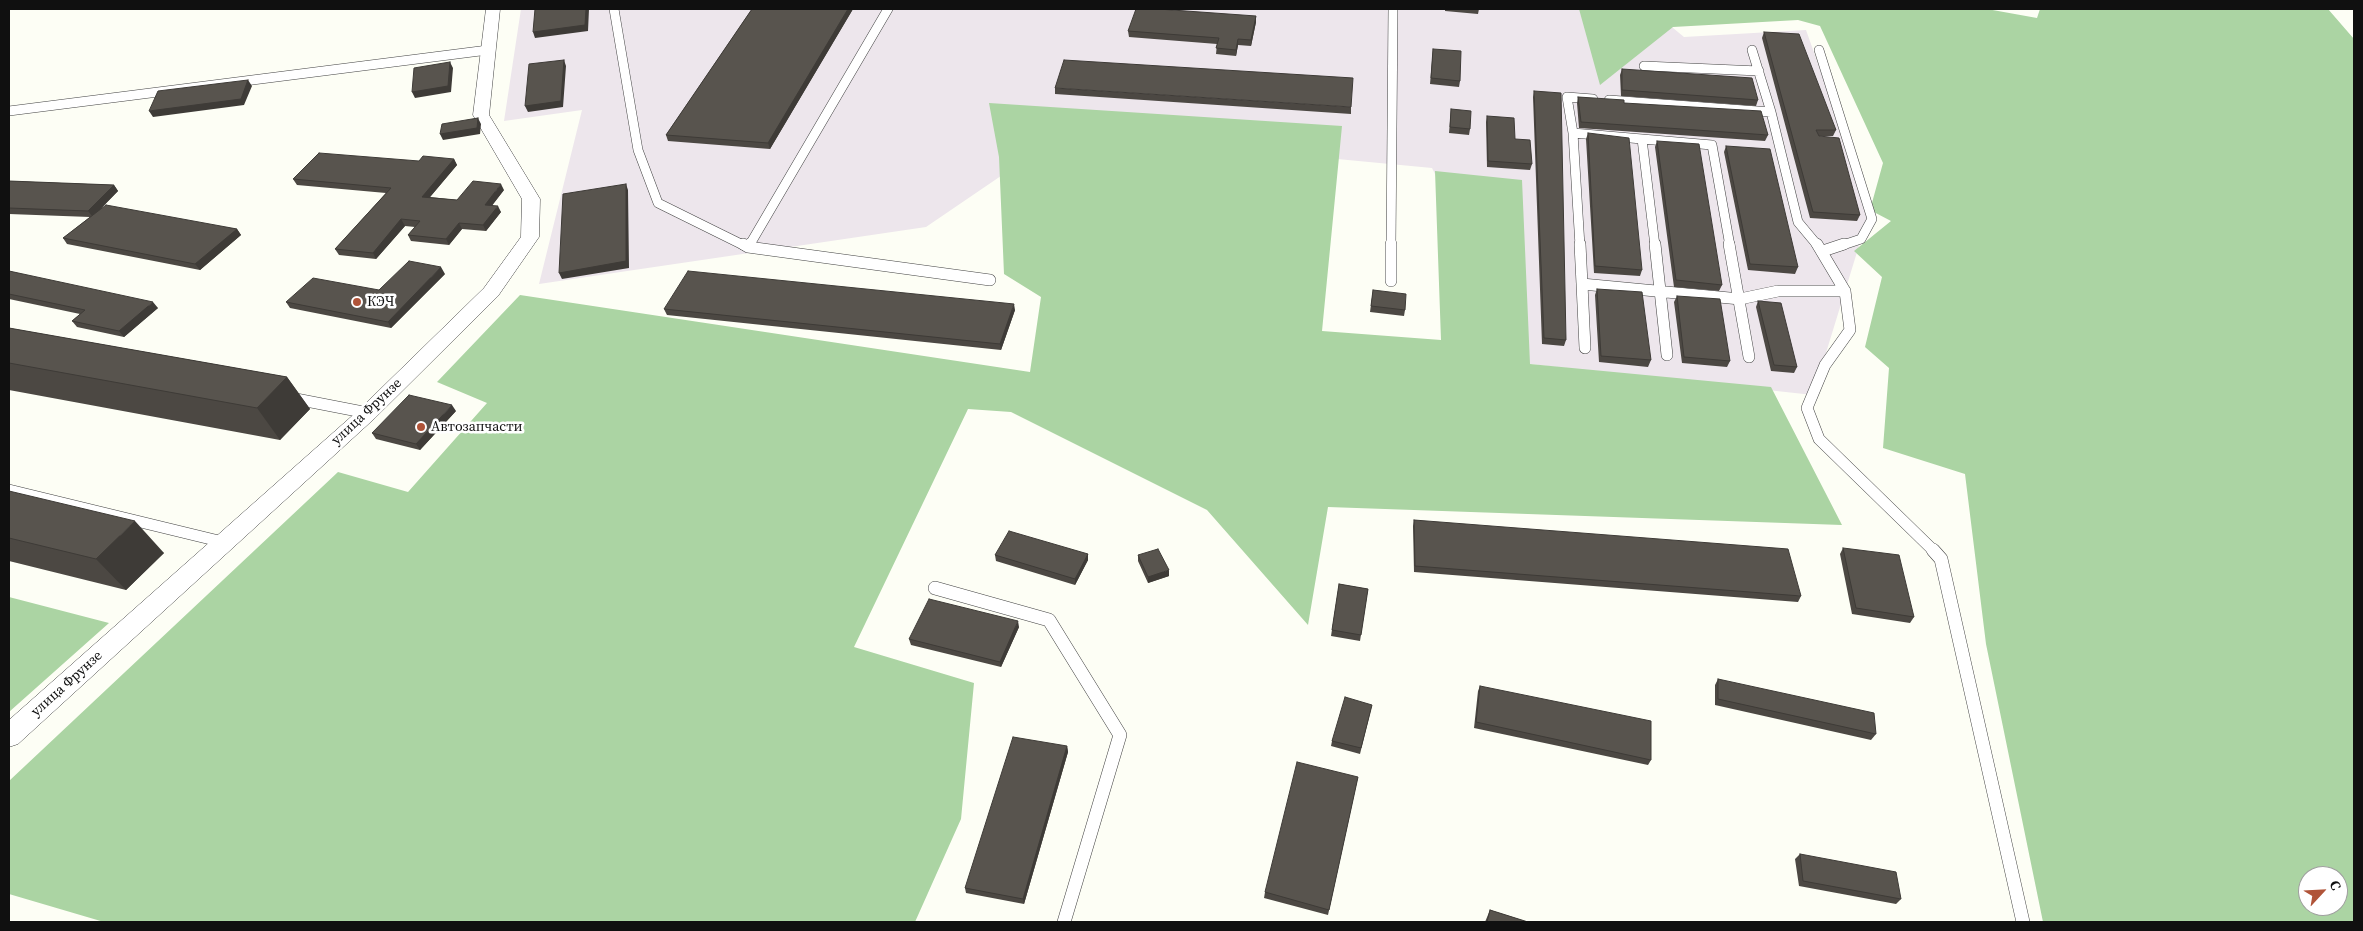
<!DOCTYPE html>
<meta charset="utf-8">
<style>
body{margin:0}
#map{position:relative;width:2363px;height:931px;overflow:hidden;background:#fdfef5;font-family:"Source Serif 4",serif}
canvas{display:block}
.frame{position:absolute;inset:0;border:10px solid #101010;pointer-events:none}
.north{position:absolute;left:2298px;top:866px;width:50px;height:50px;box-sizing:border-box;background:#fff;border:1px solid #9f9f9f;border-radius:50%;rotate:65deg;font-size:14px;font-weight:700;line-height:20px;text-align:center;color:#101010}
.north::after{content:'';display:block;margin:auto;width:18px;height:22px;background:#b05439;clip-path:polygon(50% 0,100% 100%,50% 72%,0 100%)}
</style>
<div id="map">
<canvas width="2363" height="931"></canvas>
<div class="frame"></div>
<div class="north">С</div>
</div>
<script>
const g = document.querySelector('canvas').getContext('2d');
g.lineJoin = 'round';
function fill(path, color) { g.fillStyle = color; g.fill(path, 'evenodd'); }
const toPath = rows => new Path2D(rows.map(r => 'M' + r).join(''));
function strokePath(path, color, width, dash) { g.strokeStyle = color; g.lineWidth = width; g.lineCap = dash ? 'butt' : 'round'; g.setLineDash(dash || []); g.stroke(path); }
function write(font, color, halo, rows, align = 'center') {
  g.font = font + ' "Source Serif 4",serif'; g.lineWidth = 5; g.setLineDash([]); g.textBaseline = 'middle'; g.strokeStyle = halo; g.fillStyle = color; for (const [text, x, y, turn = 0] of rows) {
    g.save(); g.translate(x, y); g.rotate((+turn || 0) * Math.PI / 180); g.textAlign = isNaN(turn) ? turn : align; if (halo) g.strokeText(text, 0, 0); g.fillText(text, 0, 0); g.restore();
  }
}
const industrial = toPath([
 [521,9,1650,9,1684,37,1806,30,1870,210,1813,395,1530,364,1432,168,1064,133,926,227,539,284,582,110,504,121]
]);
const forest = toPath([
 [1579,9,1987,9,2037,18,2040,9,2328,9,2354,39,2354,922,2043,922,1986,644,1965,474,1883,448,1889,368,1865,347,1882,277,1854,251,1891,221,1870,210,1883,163,1820,26,1798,20,1673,27,1600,85],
 [2308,876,2338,876,2338,906,2308,906],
 [989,103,1342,126,1322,331,1441,340,1435,171,1522,180,1530,364,1771,387,1842,525,1328,507,1308,625,1207,510,1011,412,968,409,854,647,974,683,961,819,915,922,104,922,9,894,9,781,338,472,408,492,487,403,437,382,520,295,1030,372,1041,297,1004,274,999,157],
 [9,597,109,623,9,712]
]);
const serviceFar2 = toPath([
 [614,9,638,150,658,203,745,246],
 [1819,50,1872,219,1861,239,1840,246],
 [1644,66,1759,71],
 [1609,100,1771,112,1752,50],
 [9,111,488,50],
 [1771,112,1798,222,1818,246],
 [1573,133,1567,97,1593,99],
 [1642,139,1712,145,1730,246],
 [749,246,888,9],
 [1391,246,1393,9],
 [1580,246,1573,133,1642,139,1655,246]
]);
const serviceFar1 = toPath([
 [743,244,748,247,990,280],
 [1580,244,1582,284],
 [1655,244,1667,355],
 [1729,244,1749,357],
 [1817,244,1845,291],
 [748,247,750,244],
 [1823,251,1844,244],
 [1391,281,1391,244],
 [1585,348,1582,284,1740,299,1778,291,1845,291,1850,330,1825,365,1807,408,1819,439,1934,551],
 [291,398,368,413],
 [9,490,223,542]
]);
const service = toPath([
 [1933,550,1941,559,2023,922],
 [935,588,1049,620,1120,735,1064,922]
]);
const minor = toPath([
 [486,9,500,9,489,115,540,199,539,237,498,296,375,418,18,744,9,747,9,720,361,408,484,288,521,237,522,199,473,115,486,9]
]);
const wall = toPath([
 [752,9,853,9,770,149,668,141,666,135],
 [1445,9,1479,9,1478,14,1445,11],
 [1256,16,1256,22,1251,46,1238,45,1236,56,1216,54,1217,44,1129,37,1128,31],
 [1764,32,1836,130,1833,136,1819,136,1860,215,1857,221,1810,218,1762,38],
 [1433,49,1460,81,1459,87,1430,84],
 [1622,69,1758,100,1756,106,1621,96,1620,75],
 [1055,88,1351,107,1351,114,1055,94],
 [1534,91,1566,340,1564,346,1542,344,1533,97],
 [1578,97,1624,103,1768,135,1765,141,1579,128,1577,103],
 [1451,109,1470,129,1469,135,1449,133],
 [1487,116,1515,139,1532,164,1530,170,1487,167,1486,122],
 [1588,133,1642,270,1640,276,1594,273,1586,139],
 [1657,141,1722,285,1719,291,1674,287,1655,147],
 [1726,146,1798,267,1795,274,1748,270,1724,152],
 [454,159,457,165,430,197,457,200,504,190,492,205,501,212,486,231,462,229,449,245,411,241,408,235,415,227,405,226,376,259,339,255,335,249,386,193,297,185,293,179,419,161],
 [9,181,114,185,118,191,100,209,237,229,241,235,200,270,67,244,63,238,90,217,9,214],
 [9,271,158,308,124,337,77,327,72,321,80,314,9,299],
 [445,274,391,328,290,308,286,302,379,290],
 [1597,289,1651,360,1648,367,1599,362,1595,295],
 [1373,290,1405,310,1404,316,1370,312],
 [1677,296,1730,361,1727,367,1682,363,1674,302],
 [1758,301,1797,367,1794,373,1771,371,1756,307],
 [664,309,1015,310,1001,350,667,315],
 [9,328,287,377,310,409,280,440,9,390],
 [456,411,420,450,376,439,372,433],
 [9,491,164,553,126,590,9,561],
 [1414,520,1801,596,1798,602,1414,572,1413,526],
 [1843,548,1914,617,1910,623,1852,614,1840,554],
 [1088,554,1088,560,1075,585,996,561,995,555],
 [1138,555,1169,576,1148,583,1138,561],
 [1339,584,1368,589,1360,641,1331,636],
 [1019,627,1001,667,911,645,909,639],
 [1718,679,1876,734,1871,740,1715,705,1715,685],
 [1480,686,1651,760,1648,765,1474,728,1478,691],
 [1372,705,1360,754,1331,746,1332,741],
 [1067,746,1068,752,1024,904,966,893,965,888],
 [1358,777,1328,915,1264,898,1265,892],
 [1800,854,1901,899,1896,904,1799,886,1795,859],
 [1490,910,1528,922,1485,922]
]);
const shadedWall = toPath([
 [586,9,589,9,588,31,535,38,533,32],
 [848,9,853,9,770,149,768,143],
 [1256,16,1256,22,1251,46,1251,40],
 [1238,39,1238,45,1236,56,1236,50],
 [564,60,566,66,563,107,528,112,525,106],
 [450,62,453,68,451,92,415,98,412,92],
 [248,80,252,86,244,105,153,117,149,111],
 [478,118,481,124,480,134,443,140,440,134],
 [454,159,457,165,425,203,422,197],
 [501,184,504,190,488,211,485,205],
 [626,184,628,190,629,268,562,279,559,273],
 [114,185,118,191,93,217,88,211],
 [498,206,501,212,486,231,483,225],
 [401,219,405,226,376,259,373,253],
 [459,223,462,229,449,245,446,239],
 [237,229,241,235,200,270,195,264],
 [441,267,445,274,391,328,388,322],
 [153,302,158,308,124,337,119,331],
 [1014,304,1015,310,1001,350,1000,344],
 [287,377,310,409,280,440,257,408],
 [452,405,456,411,420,450,416,444],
 [135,521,164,553,126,590,96,559],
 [1088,554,1088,560,1075,585,1075,579],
 [1169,570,1169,576,1148,583,1148,577],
 [1018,621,1019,627,1001,667,1000,662],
 [1067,746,1068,752,1024,904,1023,899]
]);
const building = toPath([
 [535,9,586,9,585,25,533,32,535,9],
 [752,9,848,9,768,143,666,135,752,9],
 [1136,9,1158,9,1256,16,1251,40,1238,39,1236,50,1216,48,1219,38,1128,31,1136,9],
 [1764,32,1799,34,1836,130,1816,130,1819,136,1839,138,1860,215,1813,212,1764,32],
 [1433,49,1461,51,1460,81,1431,78,1433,49],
 [564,60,561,101,525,106,529,64,564,60],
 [1064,60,1353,78,1351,107,1055,88,1064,60],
 [450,62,448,86,412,92,414,68,450,62],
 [1622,69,1752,78,1758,100,1622,90,1622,69],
 [248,80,241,99,149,111,158,91,248,80],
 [1534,91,1561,93,1566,340,1544,338,1534,91],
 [1578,97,1624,100,1624,103,1761,111,1768,135,1581,122,1578,97],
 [1451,109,1471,111,1470,129,1450,127,1451,109],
 [1487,116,1514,118,1515,139,1530,140,1532,164,1488,161,1487,116],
 [478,118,477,128,440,134,442,124,478,118],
 [1588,133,1629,138,1642,270,1595,266,1588,133],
 [1657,141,1699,144,1722,285,1676,280,1657,141],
 [1726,146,1770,149,1798,267,1750,264,1726,146],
 [319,153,419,161,423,156,454,159,422,197,457,200,473,181,501,184,485,205,498,206,483,225,459,223,446,239,408,235,420,221,401,219,373,253,335,249,391,188,293,179,319,153],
 [9,181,114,185,88,211,9,208,9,181],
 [626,184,626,261,559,273,563,194,626,184],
 [106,205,237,229,195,264,63,238,106,205],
 [409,261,441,267,388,322,286,302,313,278,379,290,409,261],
 [9,271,153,302,119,331,72,321,85,310,9,294,9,271],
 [688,271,1014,304,1000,344,664,309,688,271],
 [1597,289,1642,292,1651,360,1601,356,1597,289],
 [1373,290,1406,294,1405,310,1371,306,1373,290],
 [1677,296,1720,299,1730,361,1684,357,1677,296],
 [1758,301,1781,303,1797,367,1774,365,1758,301],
 [9,328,287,377,257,408,9,363,9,328],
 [409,395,452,405,416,444,372,433,409,395],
 [9,491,135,521,96,559,9,538,9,491],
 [1414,520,1788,549,1801,596,1415,566,1414,520],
 [1009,531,1088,554,1075,579,995,555,1009,531],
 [1843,548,1899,555,1914,617,1856,608,1843,548],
 [1158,549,1169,570,1148,577,1138,555,1158,549],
 [1339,584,1368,589,1361,635,1332,630,1339,584],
 [929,599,1018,621,1000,662,909,639,929,599],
 [1718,679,1874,713,1876,734,1718,699,1718,679],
 [1480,686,1651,721,1651,760,1476,722,1480,686],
 [1345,697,1372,705,1361,748,1332,741,1345,697],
 [1013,737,1067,746,1023,899,965,888,1013,737],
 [1297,762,1358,777,1329,910,1265,892,1297,762],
 [1800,854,1896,872,1901,899,1803,881,1800,854],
 [1490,910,1528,922,1487,922,1490,910]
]);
const markers = [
 [357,302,5,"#b05439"],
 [421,427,5,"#b05439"]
];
const poiNames = [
 ["КЭЧ",367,302],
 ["Автозапчасти",431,427]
];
const streetNames = [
 ["улица Фрунзе",367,412,-43],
 ["улица Фрунзе",67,684,-42]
];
fill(industrial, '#ede6ec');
fill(forest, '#abd4a3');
strokePath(serviceFar2, '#434343', 10);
strokePath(serviceFar1, '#434343', 12);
strokePath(service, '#434343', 14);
strokePath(minor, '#434343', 1);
strokePath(serviceFar2, '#fff', 9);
strokePath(serviceFar1, '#fff', 11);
strokePath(service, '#fff', 13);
fill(minor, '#fff');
fill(wall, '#4c4843');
fill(shadedWall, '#3e3b37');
fill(building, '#58544e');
strokePath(building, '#3e3b37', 1);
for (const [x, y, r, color] of markers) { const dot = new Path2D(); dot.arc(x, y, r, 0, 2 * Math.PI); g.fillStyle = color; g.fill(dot); strokePath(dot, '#fff', 2); }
write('14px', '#101010', '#fff', poiNames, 'left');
write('14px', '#101010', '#fff', streetNames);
</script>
